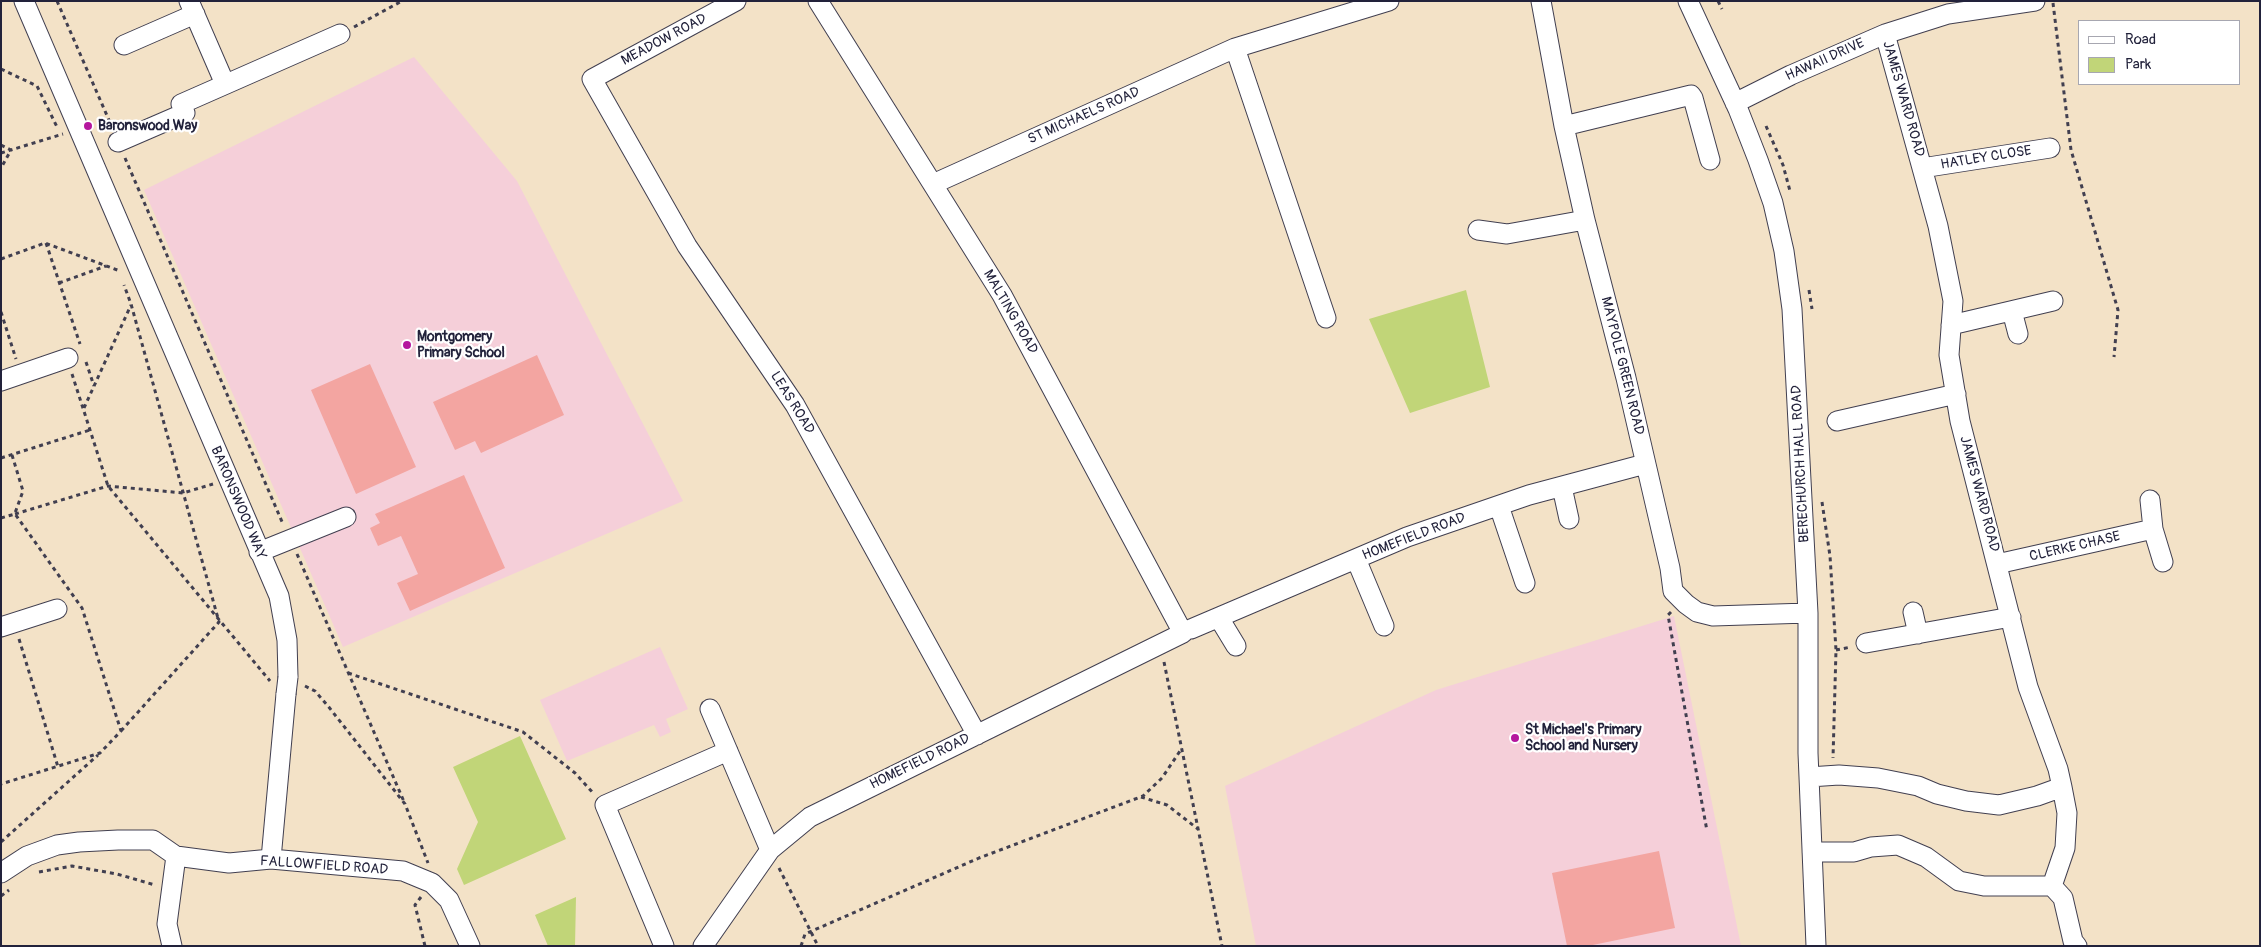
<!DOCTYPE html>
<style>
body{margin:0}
#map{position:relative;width:2261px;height:947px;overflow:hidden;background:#f3e2c7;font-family:Pangolin,sans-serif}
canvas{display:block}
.frame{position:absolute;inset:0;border:2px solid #22223b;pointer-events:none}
.legend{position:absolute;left:2078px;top:20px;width:162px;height:65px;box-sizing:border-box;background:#fff;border:1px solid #a7a7b1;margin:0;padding:6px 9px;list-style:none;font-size:15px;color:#22223b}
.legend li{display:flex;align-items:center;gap:10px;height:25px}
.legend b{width:25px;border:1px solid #a7a7b1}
</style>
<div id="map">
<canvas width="2261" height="947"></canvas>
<div class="frame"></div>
<ul class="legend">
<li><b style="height:6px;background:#fff"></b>Road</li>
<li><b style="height:14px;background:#c1d578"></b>Park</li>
</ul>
</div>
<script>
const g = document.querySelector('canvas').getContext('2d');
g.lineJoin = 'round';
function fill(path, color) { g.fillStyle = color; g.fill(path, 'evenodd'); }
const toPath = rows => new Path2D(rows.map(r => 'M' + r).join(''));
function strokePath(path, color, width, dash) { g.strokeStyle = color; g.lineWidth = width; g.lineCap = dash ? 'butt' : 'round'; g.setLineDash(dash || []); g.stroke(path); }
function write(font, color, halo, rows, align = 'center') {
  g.font = font + ' Pangolin,sans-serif'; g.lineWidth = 4.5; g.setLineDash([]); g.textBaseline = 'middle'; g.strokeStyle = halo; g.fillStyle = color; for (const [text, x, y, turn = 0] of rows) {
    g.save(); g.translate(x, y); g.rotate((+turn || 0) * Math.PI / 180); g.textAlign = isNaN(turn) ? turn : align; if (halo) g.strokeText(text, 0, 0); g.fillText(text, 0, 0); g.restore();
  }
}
const built = toPath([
 [414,57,517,181,683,501,343,647,144,190],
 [1674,616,1741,946,1256,946,1225,786,1436,690],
 [660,647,688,709,666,719,671,732,660,737,654,725,567,761,540,700]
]);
const green = toPath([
 [1466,290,1490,387,1410,413,1369,319],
 [520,736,566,839,464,885,457,869,478,822,453,767],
 [576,897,575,946,548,946,535,915]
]);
const building = toPath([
 [537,355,564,415,481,453,475,441,455,450,433,402],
 [370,364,416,467,356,494,311,390],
 [464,475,505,568,410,611,397,583,418,574,401,536,378,546,370,528,380,523,375,514],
 [1659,851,1675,928,1588,946,1567,946,1552,873]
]);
const path = toPath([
 [57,1,112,127],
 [1718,1,1722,9],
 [2053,3,2071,150,2118,310,2114,357],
 [354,27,402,1],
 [1,69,37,86,57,127],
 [1766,126,1783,165,1790,191],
 [1,145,11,150,1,168],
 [1,153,63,134],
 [125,158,283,524],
 [46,243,80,344],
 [1,259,45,243,120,271],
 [59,283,106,266],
 [1809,290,1812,309],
 [1,312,16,359],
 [86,362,94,386],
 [72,374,108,486,270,681],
 [84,408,131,305],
 [12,455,23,491,15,513],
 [1,458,90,430],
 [1822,502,1830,556,1836,650,1833,758],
 [15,514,108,486,183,493,213,484],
 [1,518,15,514,82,608,121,731,100,753,1,784],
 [297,554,405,804],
 [1671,612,1668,615,1707,831],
 [19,639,58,767],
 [1836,650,1851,647],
 [1164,662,1222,946],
 [348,673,523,732,575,773,594,794],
 [305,686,315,691,328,706,405,804,428,863],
 [121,731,219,622,131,304,124,285],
 [1141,797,1167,805,1198,829],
 [1,842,98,755],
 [779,868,818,946],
 [39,872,72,866,117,874,155,885],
 [1,896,9,890],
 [421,897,415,905,425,946],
 [801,946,805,934,979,858,1143,796,1162,778,1182,748]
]);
const minor = toPath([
 [24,1,279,596,287,640,288,677],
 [189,1,225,84],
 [736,1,592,79,687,246,795,405,977,735],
 [1541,1,1564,126,1585,220,1626,378,1670,568,1673,591,1686,604,1697,612,1713,616,1808,613],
 [1688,1,1738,109,1758,160,1773,203,1784,251,1792,309,1808,613,1808,753,1816,946],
 [1885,34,1938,226,1953,301,1949,355,1960,421,2028,687,2058,769,2062,787,2067,813,2065,848,2052,886,2063,898,2073,941,2077,946],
 [124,45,195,14],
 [1235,48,1326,318],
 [1735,103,1791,75,1885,34,1948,14,2035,1],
 [1564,126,1691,95,1693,98,1710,160],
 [118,142,185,113,181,104,340,34],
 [1922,168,2050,148],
 [933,184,1235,48,1389,1],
 [1478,230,1507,234,1585,220],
 [2012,311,2018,334],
 [1951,325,2053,301],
 [1,381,68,358],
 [1837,421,1956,394],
 [1562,487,1569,519],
 [1499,506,1525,583],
 [2153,529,2163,562],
 [259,552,346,517],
 [1356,559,1384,626],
 [1997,564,2153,529,2150,500],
 [1913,612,1918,634],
 [1219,618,1236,646],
 [1,627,57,609],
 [1191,629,1407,537,1529,495,1645,464],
 [1866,643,2011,617],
 [710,709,770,850],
 [1809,777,1839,775,1878,778,1918,786,1937,794,1966,801,1999,805,2037,796,2062,787],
 [1812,852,1854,852,1871,847,1898,845,1926,857,1959,881,1984,886,2052,886],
 [271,859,286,694],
 [1,873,27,856,57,845,79,842,118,840,153,840,176,856,229,863,271,859,403,871,432,883,449,900,470,946],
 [172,946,167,924,176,856],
 [664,946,605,805,728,751],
 [703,946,770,850,810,817,1183,633,1002,295,818,1]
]);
const minorBridge = toPath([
 [286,694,288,677]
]);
const markers = [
 [88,126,5,"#b5179e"],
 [407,345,5,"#b5179e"],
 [1515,738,5,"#b5179e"]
];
const streetNames = [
 ["MEADOW ROAD",664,40,-28],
 ["HAWAII DRIVE",1825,60,-24],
 ["JAMES WARD ROAD",1903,99,74],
 ["ST MICHAELS ROAD",1084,116,-24],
 ["HATLEY CLOSE",1986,158,-9],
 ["MALTING ROAD",1010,312,60],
 ["MAYPOLE GREEN ROAD",1622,366,76],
 ["LEAS ROAD",792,403,58],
 ["BERECHURCH HALL ROAD",1801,464,-93],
 ["JAMES WARD ROAD",1979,494,75],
 ["BARONSWOOD WAY",238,503,67],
 ["HOMEFIELD ROAD",1414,537,-21],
 ["CLERKE CHASE",2075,547,-13],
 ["HOMEFIELD ROAD",920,762,-26],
 ["FALLOWFIELD ROAD",324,866,4]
];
const poiNames = [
 ["Baronswood Way",98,126],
 ["Montgomery",417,337],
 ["Primary School",417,353],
 ["St Michael's Primary",1525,730],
 ["School and Nursery",1525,746]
];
fill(built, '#f5cfd9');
fill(green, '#c1d578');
fill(building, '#f3a5a1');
strokePath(minor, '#413f50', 21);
strokePath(path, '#413f50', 3, [4, 4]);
strokePath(minor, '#fff', 19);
strokePath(minorBridge, '#413f50', 21, []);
strokePath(minorBridge, '#fff', 19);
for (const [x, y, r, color] of markers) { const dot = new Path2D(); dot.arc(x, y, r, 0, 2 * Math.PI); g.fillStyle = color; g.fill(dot); strokePath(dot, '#fff', 2); }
write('14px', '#22223b', '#fff', streetNames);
write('bold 14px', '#22223b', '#fff', poiNames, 'left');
</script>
